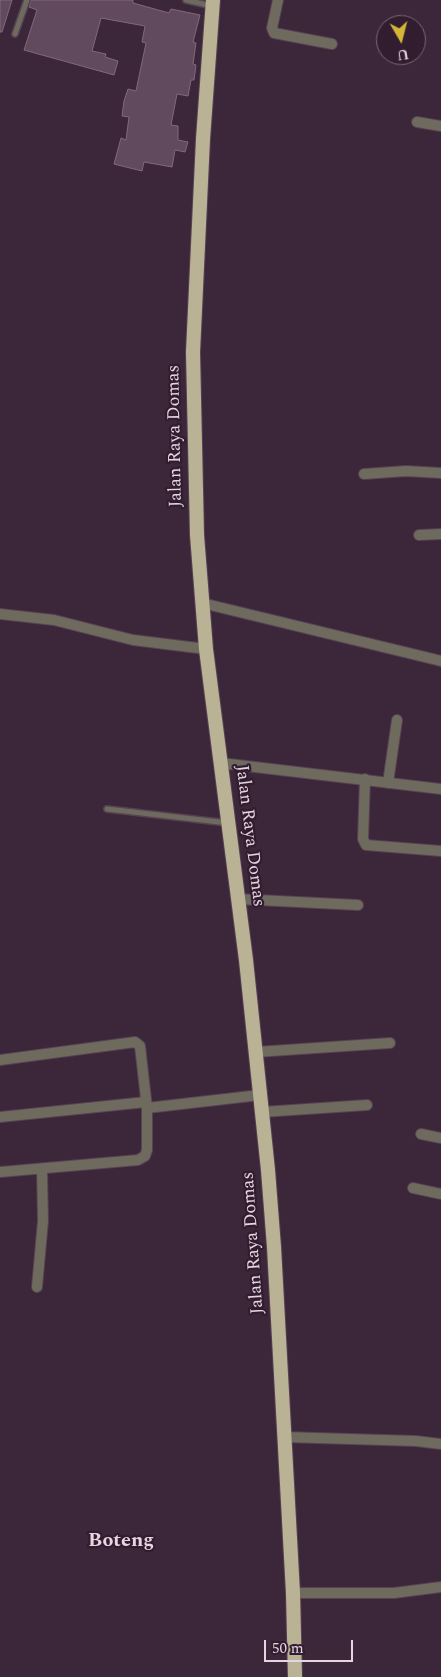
<!DOCTYPE html>
<style>
body{margin:0}
#map{position:relative;width:441px;height:1677px;overflow:hidden;background:#3c2639;font-family:Spectral,serif}
canvas{display:block}
.north{position:absolute;left:376px;top:15px;width:50px;height:50px;box-sizing:border-box;background:#321c2f;border:1px solid #796676;border-radius:50%;rotate:172deg;font-size:14px;font-weight:700;line-height:20px;text-align:center;color:#e4d5e1}
.north::after{content:'';display:block;margin:auto;width:18px;height:22px;background:#d5b535;clip-path:polygon(50% 0,100% 100%,50% 72%,0 100%)}
.scale{position:absolute;left:264px;top:1640px;width:89px;height:22px;box-sizing:border-box;border:2px solid #e4d5e1;border-top:0;padding-left:6px;font-size:15px;line-height:18px;white-space:nowrap;color:#e4d5e1;-webkit-text-stroke:4px #321c2f;paint-order:stroke}
</style>
<div id="map">
<canvas width="441" height="1677"></canvas>
<div class="north">U</div>
<div class="scale">50 m</div>
</div>
<script>
const g = document.querySelector('canvas').getContext('2d');
g.lineJoin = 'round';
function fill(path, color) { g.fillStyle = color; g.fill(path, 'evenodd'); }
const toPath = rows => new Path2D(rows.map(r => 'M' + r).join(''));
function strokePath(path, color, width, dash) { g.strokeStyle = color; g.lineWidth = width; g.lineCap = dash ? 'butt' : 'round'; g.setLineDash(dash || []); g.stroke(path); }
function write(font, color, halo, rows, align = 'center') {
  g.font = font + ' Spectral,serif'; g.lineWidth = 4.5; g.setLineDash([]); g.textBaseline = 'middle'; g.strokeStyle = halo; g.fillStyle = color; for (const [text, x, y, turn = 0] of rows) {
    g.save(); g.translate(x, y); g.rotate((+turn || 0) * Math.PI / 180); g.textAlign = isNaN(turn) ? turn : align; if (halo) g.strokeText(text, 0, 0); g.fillText(text, 0, 0); g.restore();
  }
}
const building = toPath([
 [0,0,12,0,2,32,0,32,0,0],
 [31,0,133,0,133,3,169,13,171,9,200,15,193,42,196,43,193,64,196,65,194,80,191,80,188,96,177,94,171,125,178,126,178,140,188,142,185,152,175,150,172,167,144,162,142,171,114,164,121,138,126,140,129,117,122,116,124,101,128,89,136,91,146,43,142,42,145,26,101,18,92,51,106,54,105,57,118,61,114,75,24,50,37,10,29,7,31,0]
]);
const service = toPath([
 [186,0,212,6],
 [15,34,27,0],
 [107,809,228,823]
]);
const minor = toPath([
 [278,0,272,28,274,33,332,44],
 [417,122,441,126],
 [364,474,406,471,441,473],
 [419,535,441,534],
 [202,603,441,661],
 [0,614,54,620,133,640,206,649],
 [221,763,441,789],
 [365,779,363,839,366,845,441,851],
 [388,783,397,720],
 [238,899,358,905],
 [256,1052,390,1043],
 [0,1060,135,1042,140,1046,147,1108,147,1150,145,1156,138,1160,0,1172],
 [147,1108,260,1095],
 [262,1112,367,1105],
 [0,1117,146,1102],
 [421,1134,441,1138],
 [413,1188,441,1194],
 [37,1287,43,1221,42,1169],
 [284,1437,416,1441,441,1444],
 [293,1593,394,1593,441,1587]
]);
const trunk = toPath([
 [213,0,203,139,193,352,197,535,206,649,246,960,268,1170,274,1247,293,1593,295,1677]
]);
const streetNames = [
 ["Jalan Raya Domas",176,436,-91],
 ["Jalan Raya Domas",249,836,83],
 ["Jalan Raya Domas",254,1243,-94]
];
const quarterNames = [
 ["Boteng",121,1542]
];
fill(building, '#624a5e');
strokePath(building, '#82687e', 1);
strokePath(service, '#574254', 8);
strokePath(minor, '#574254', 12);
strokePath(trunk, '#574254', 16);
strokePath(service, '#6e6b5e', 5);
strokePath(minor, '#6e6b5e', 10);
strokePath(trunk, '#bab294', 14);
write('18px', '#e4d5e1', '#321c2f', streetNames);
write('bold 20px', '#e4d5e1', '#321c2f', quarterNames);
</script>
